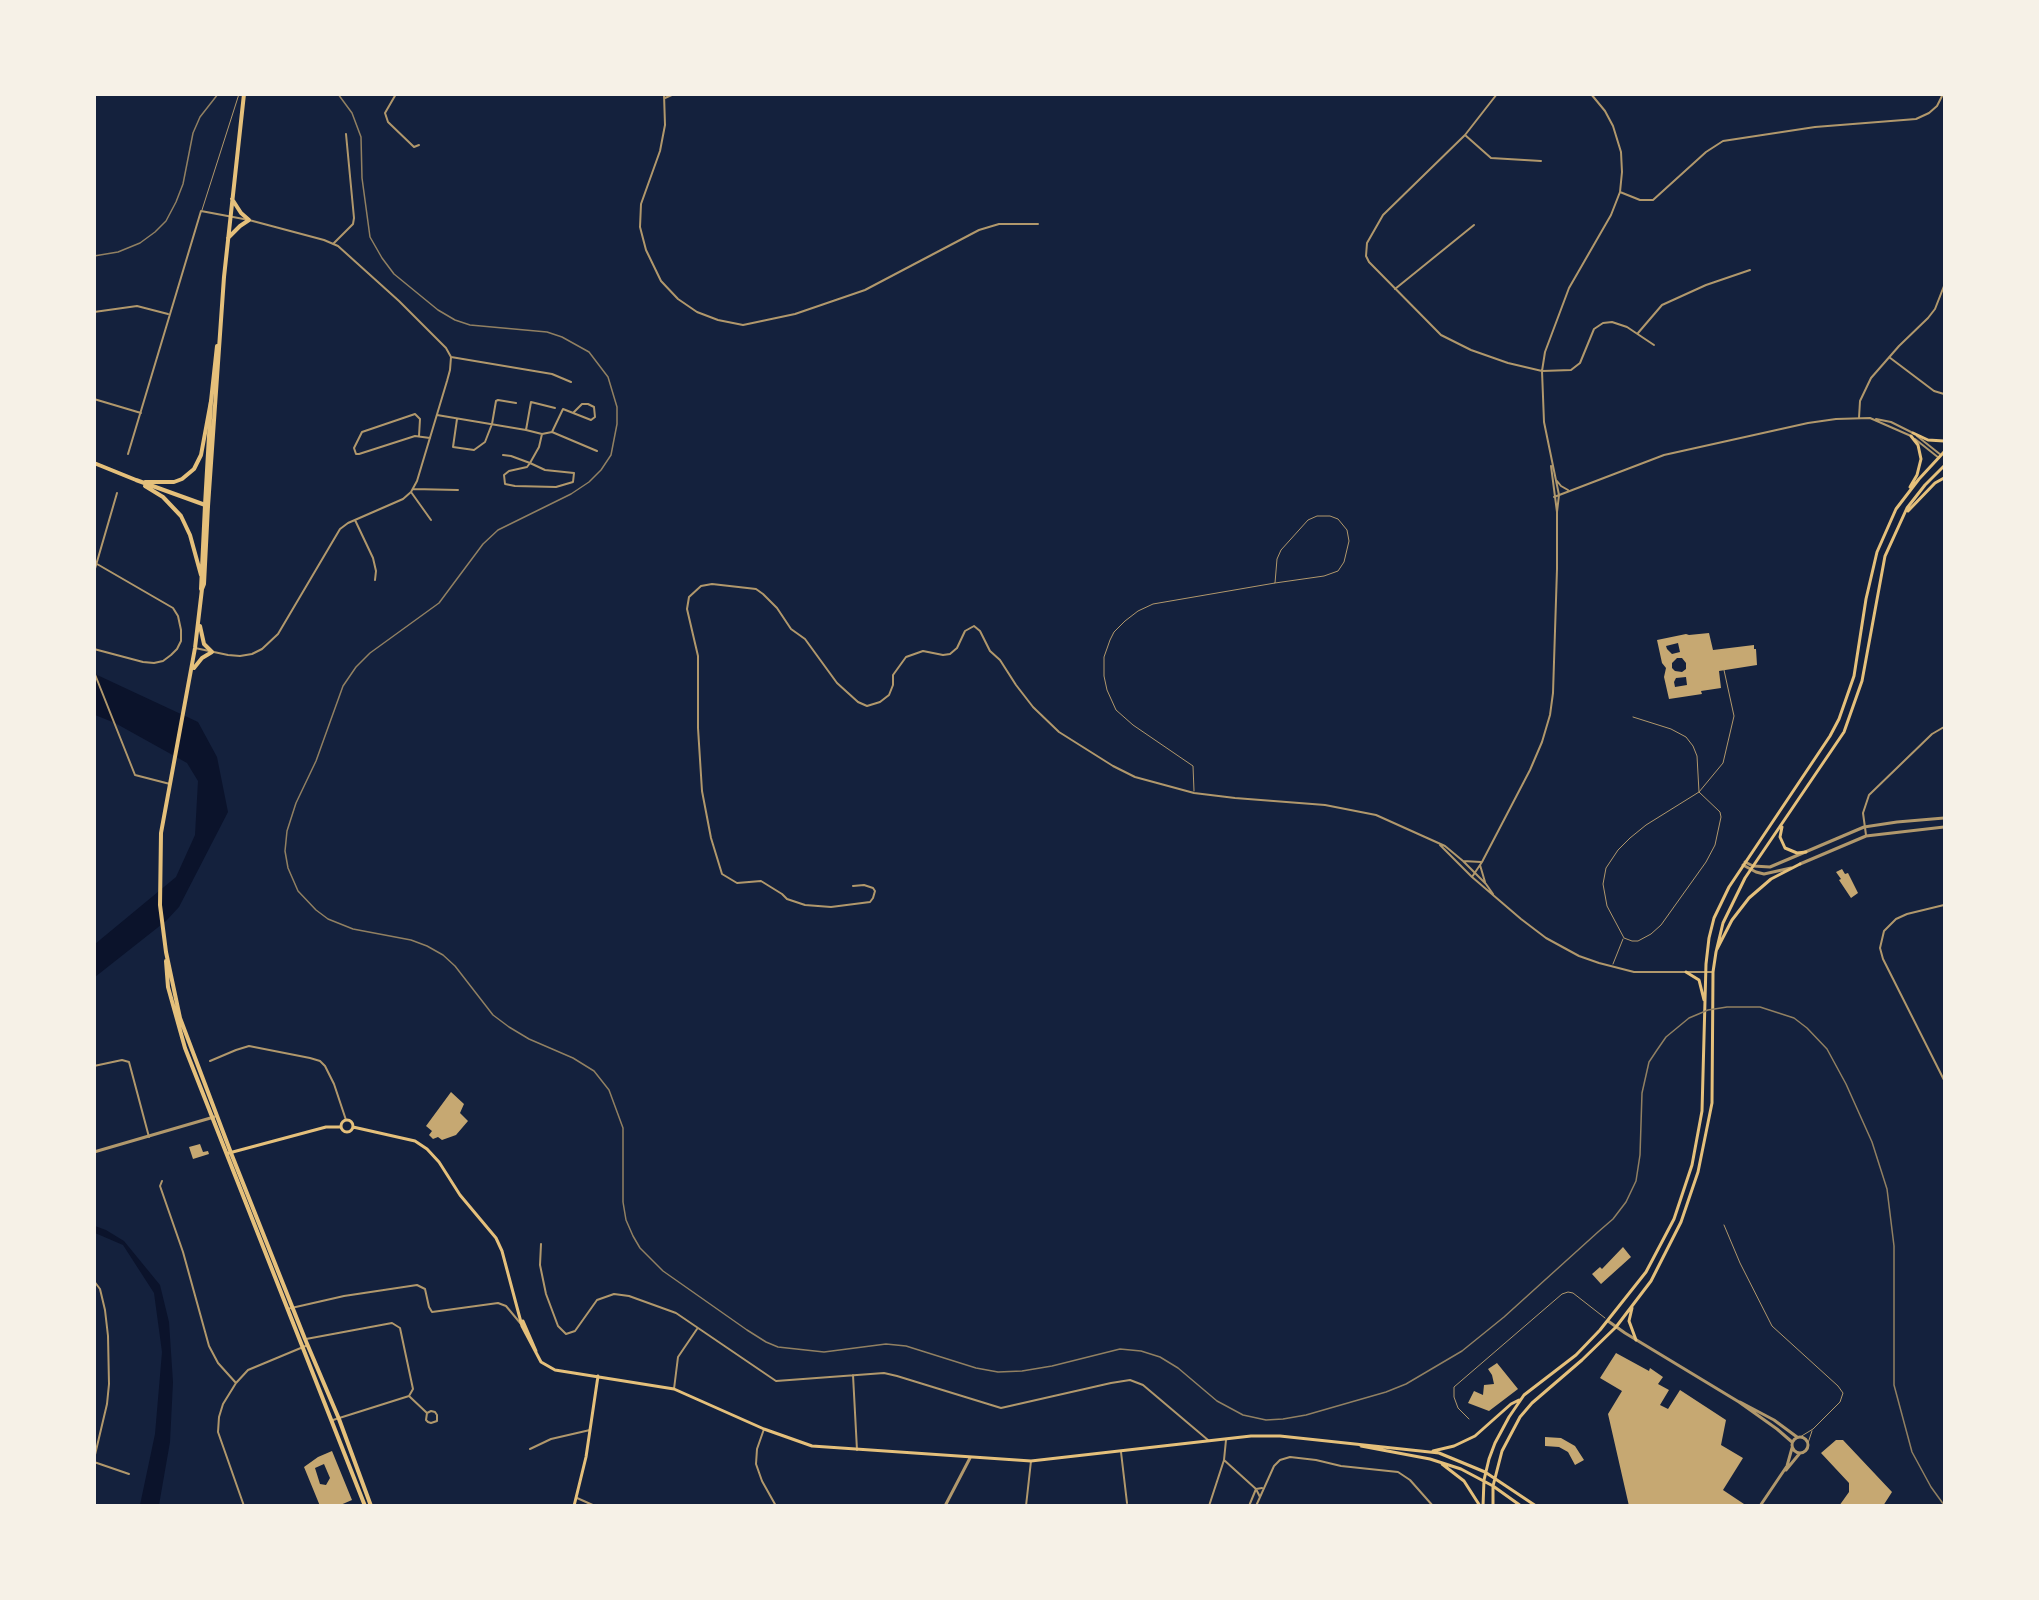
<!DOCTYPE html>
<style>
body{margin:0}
#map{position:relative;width:2039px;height:1600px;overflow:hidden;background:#14213d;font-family:Lato,sans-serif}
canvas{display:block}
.frame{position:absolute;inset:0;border:96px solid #f6f1e7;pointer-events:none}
</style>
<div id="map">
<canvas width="2039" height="1600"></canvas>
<div class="frame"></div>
</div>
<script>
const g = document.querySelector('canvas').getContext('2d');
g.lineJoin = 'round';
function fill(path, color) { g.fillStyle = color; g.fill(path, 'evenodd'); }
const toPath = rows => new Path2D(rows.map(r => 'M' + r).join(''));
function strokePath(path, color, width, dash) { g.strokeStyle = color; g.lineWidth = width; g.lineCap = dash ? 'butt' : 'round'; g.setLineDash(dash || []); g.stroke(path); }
const water = toPath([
 [95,674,198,722,217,757,228,812,179,907,166,921,95,977,95,944,176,877,195,835,198,781,187,763,115,723,95,715],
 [95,1226,106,1230,124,1241,160,1285,169,1322,173,1382,170,1442,159,1505,140,1505,155,1434,162,1352,154,1293,123,1245,95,1233]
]);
const building = toPath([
 [1709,633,1713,650,1754,645,1754,649,1756,649,1757,665,1719,671,1721,688,1701,691,1702,694,1669,699,1664,677,1666,668,1662,663,1657,640,1686,634,1689,635],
 [1678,643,1680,652,1672,654,1667,649,1666,646],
 [1677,658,1682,658,1686,663,1686,669,1682,672,1675,671,1672,668,1672,663],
 [1686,677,1687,685,1675,687,1674,682,1676,678],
 [1842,869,1845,874,1848,873,1858,893,1851,898,1839,880,1841,879,1836,872],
 [451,1092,464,1104,460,1113,468,1121,456,1135,442,1140,438,1137,433,1139,429,1135,432,1131,426,1126],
 [200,1144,203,1152,208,1151,209,1154,193,1159,189,1147],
 [1623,1247,1631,1257,1601,1284,1592,1274,1600,1267,1602,1269],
 [1616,1353,1649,1371,1650,1368,1663,1377,1658,1384,1669,1390,1660,1405,1668,1409,1680,1390,1726,1420,1721,1445,1743,1458,1723,1490,1747,1506,1629,1506,1608,1414,1622,1391,1600,1378],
 [1497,1363,1518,1389,1489,1411,1468,1403,1474,1391,1483,1395,1484,1385,1494,1384,1492,1375,1488,1369],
 [1545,1437,1561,1438,1575,1446,1584,1460,1575,1465,1568,1452,1559,1447,1545,1446],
 [1836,1440,1843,1440,1892,1492,1883,1506,1839,1506,1849,1492,1849,1483,1821,1453],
 [332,1451,352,1500,338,1506,320,1506,304,1467,318,1457],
 [324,1464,330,1478,326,1485,320,1484,315,1468]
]);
const service = toPath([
 [202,210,239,94],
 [1633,717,1671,729,1686,737,1693,746,1697,756,1699,792,1720,812,1721,817,1715,845,1706,862,1661,925,1651,934,1638,941,1632,941,1624,938,1607,906,1603,884,1606,868,1618,850,1630,838,1646,825,1699,792,1723,763,1734,716,1724,670],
 [1194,791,1193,766,1133,725,1116,710,1107,690,1104,676,1104,657,1110,640,1114,632,1125,621,1138,611,1153,604,1275,583,1277,559,1281,550,1308,520,1317,516,1330,516,1338,519,1347,530,1349,541,1344,562,1338,571,1324,576,1275,583],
 [1613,964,1623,939],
 [1724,1225,1740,1263,1772,1326,1838,1386,1843,1393,1840,1402,1813,1429,1800,1437],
 [1469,1419,1458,1408,1454,1397,1454,1387,1562,1294,1568,1292,1573,1293,1605,1318],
 [1808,1443,1812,1431]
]);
const minor = toPath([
 [396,94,385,113,388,122,414,147,419,145],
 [664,94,665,125,660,151,641,204,640,227,646,250,661,281,678,299,697,312,718,320,743,325,795,314,865,290,979,230,999,224,1038,224],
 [1497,94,1465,135,1383,215,1367,243,1366,256,1369,262,1441,335,1471,350,1508,363,1542,371,1571,370,1580,363,1594,329,1603,323,1612,322,1627,327,1654,345],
 [665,98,674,94],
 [1465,135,1491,158,1541,161],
 [1620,192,1640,200,1653,200,1706,152,1723,141,1815,127,1916,119,1929,113,1937,106,1943,94],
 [333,244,353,224,354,218,346,134],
 [1395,289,1474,225],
 [94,312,137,306,168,314],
 [1638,333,1662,305,1706,285,1750,270],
 [451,357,552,374,571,382],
 [1889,357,1934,391,1944,394],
 [94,399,141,413],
 [437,415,526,430,542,434],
 [1859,418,1860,401,1871,378,1899,346,1928,318,1935,309,1944,286],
 [457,419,453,447,474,450,485,442,492,424,496,401,498,400,516,403],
 [1876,419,1891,422,1913,433],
 [526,430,531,402,555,408],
 [552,432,563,409,591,420,595,417,594,407,588,404,582,404,574,412],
 [542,434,552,432,597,451],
 [419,436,420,419,415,414,362,432,354,448,356,454,359,454,415,436,430,438],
 [1917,436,1941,455],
 [1915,439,1939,458],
 [128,454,201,211,249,220,324,240,338,246,399,301,446,348,451,357,450,370,447,381,417,481,411,492,403,499,348,523,340,529,278,634,262,649,252,654,240,656,228,655,195,648],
 [503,455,511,456,530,463,545,470,574,473,573,482,556,487,515,486,505,484,504,475,509,471,527,467,530,463,539,447,542,434],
 [1557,481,1561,486,1568,490],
 [413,489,458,490],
 [411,492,431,520],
 [1554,497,1664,455,1808,423,1836,419,1870,418,1911,436],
 [1557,512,1559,495,1544,422,1542,371,1545,352,1569,288,1611,215,1620,192,1622,172,1621,152,1613,126,1605,111,1591,94],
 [355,520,373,558,376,571,375,580],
 [94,572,117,493],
 [94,649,143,662,154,663,163,661,171,655,177,649,181,641,181,630,178,616,173,608,97,564],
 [94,672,135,775,170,784],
 [1866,835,1863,813,1869,795,1932,734,1944,727],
 [1440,845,1472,877,1521,919,1546,938,1579,956,1599,963,1634,972,1713,972],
 [1463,861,1481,862],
 [1480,865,1485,882],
 [1472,877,1482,862,1530,770,1542,742,1550,715,1553,693,1557,569,1557,512,1551,466],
 [853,886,864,885,873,888,875,891,873,898,870,902,831,907,805,905,787,899,782,894,761,881,737,883,722,874,711,838,702,791,698,728,698,656,687,609,689,597,701,586,712,584,756,589,763,594,777,608,791,629,805,639,837,683,858,702,867,706,880,702,889,695,893,685,893,675,906,657,923,651,943,655,950,654,957,648,965,631,974,626,980,631,990,651,1000,660,1016,685,1033,707,1059,732,1113,766,1135,777,1194,793,1235,798,1325,805,1376,815,1445,846,1463,861,1486,884,1493,894],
 [1944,905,1907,914,1896,919,1884,931,1880,948,1883,959,1944,1080],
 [210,1061,236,1050,249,1046,310,1058,320,1061,325,1066,334,1084,346,1120],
 [94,1066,122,1060,129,1062,149,1137],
 [162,1181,160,1186,183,1252,209,1346,218,1363,236,1383],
 [541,1244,540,1265,546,1294,558,1326,566,1334,575,1331,597,1300,614,1294,629,1296,676,1313,776,1381,884,1373,897,1376,1001,1408,1111,1383,1130,1380,1143,1385,1208,1440],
 [94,1281,100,1289,105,1310,108,1336,109,1384,107,1404,94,1459],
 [287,1309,344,1296,417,1285,425,1289,429,1307,432,1312,498,1303,506,1306,521,1324],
 [306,1339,392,1323,400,1328,413,1389,409,1396,333,1420],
 [853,1375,857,1450],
 [674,1389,678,1357,697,1329],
 [409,1396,427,1413,426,1420,428,1422,431,1423,437,1421,437,1415,435,1412,431,1411,427,1413],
 [764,1429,757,1449,756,1464,762,1481,776,1506],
 [530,1449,551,1439,590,1430],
 [1121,1452,1127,1503],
 [1224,1460,1256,1489,1260,1497],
 [94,1462,129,1474],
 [577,1498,595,1506],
 [244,1506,218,1432,219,1417,223,1404,236,1383,248,1370,308,1345],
 [1026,1506,1031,1461],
 [1209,1506,1224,1460,1226,1440],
 [1249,1506,1256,1489,1262,1488],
 [1256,1506,1274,1466,1280,1460,1290,1457,1316,1460,1341,1466,1398,1472,1410,1480,1433,1506]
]);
const tertiary = toPath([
 [1745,862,1753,866,1770,867,1864,827,1897,822,1944,818],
 [1800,864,1866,836,1944,827],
 [1743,865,1756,872,1764,874,1791,868],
 [94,1152,214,1117],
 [1608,1321,1625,1333,1739,1402,1777,1429,1792,1442],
 [1740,1402,1774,1420,1797,1437],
 '1792 1445a8 8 0 1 1 16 0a8 8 0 1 1-16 0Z',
 [1786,1470,1800,1453],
 [945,1506,970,1458],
 [1760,1506,1787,1466,1792,1448]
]);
const secondary = toPath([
 [1913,433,1928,440,1944,441],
 [1910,487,1917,475,1921,459,1918,445,1911,436],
 [1908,511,1935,483,1944,478],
 [1782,827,1780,837,1785,848,1797,853,1806,852],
 [1717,949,1732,920,1749,898,1771,879,1800,864],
 [1686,972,1699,980,1704,1000],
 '341 1126a6 6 0 1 1 12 0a6 6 0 1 1-12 0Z',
 [353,1127,415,1141,427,1149,439,1162,460,1195,496,1238,502,1251,522,1326,541,1362,555,1370,674,1389,764,1429,812,1446,1031,1461,1251,1436,1280,1436,1439,1453,1485,1472,1536,1506],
 [229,1153,326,1127,341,1127],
 [1632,1308,1629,1321,1636,1340],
 [523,1321,536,1351],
 [1361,1446,1430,1459,1461,1469,1493,1486,1521,1506],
 [1433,1451,1454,1446,1475,1436,1511,1404,1519,1400],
 [1442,1464,1464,1481,1480,1506],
 [574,1506,586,1457,598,1376],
 [1483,1506,1484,1480,1489,1459,1495,1443,1509,1417,1524,1395,1576,1355,1600,1330,1646,1272,1674,1219,1692,1165,1702,1111,1706,964,1709,938,1714,918,1729,887,1830,736,1839,719,1854,676,1866,599,1877,552,1896,509,1919,479,1944,452],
 [1493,1506,1493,1486,1502,1451,1520,1417,1532,1403,1582,1360,1616,1327,1651,1281,1681,1222,1698,1172,1712,1103,1713,972,1716,952,1723,923,1745,878,1844,732,1862,681,1885,556,1907,508,1925,485,1944,466]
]);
const primary = toPath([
 [228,238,240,226,249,220,241,213,232,199],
 [205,505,211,401,217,346],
 [208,506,224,277,244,94]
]);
const trunk = toPath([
 [94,463,136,480,208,506,204,584,202,589,195,648,161,833,160,905,166,952,180,1018,231,1153,305,1339,339,1419,371,1506],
 [145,482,174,482,182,479,194,469,201,455,211,401],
 [145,486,163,497,181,516,190,535,201,575],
 [201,589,205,505],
 [194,668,202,658,212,652,204,644,200,626],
 [166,961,168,987,185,1048,365,1506]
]);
const rail = toPath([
 [338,94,352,113,361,137,362,178,370,237,382,258,394,274,438,310,455,320,470,325,547,332,562,337,589,352,608,377,617,407,617,424,611,455,601,470,589,482,571,494,498,530,483,544,439,603,370,653,356,667,343,686,316,761,296,803,287,831,285,851,288,868,298,891,316,910,328,919,353,929,411,940,427,946,443,955,455,966,493,1015,509,1027,529,1039,573,1058,594,1071,609,1090,623,1128,623,1202,626,1220,633,1236,640,1248,663,1271,747,1330,766,1342,778,1347,824,1352,886,1344,906,1346,976,1368,998,1372,1022,1371,1052,1366,1120,1349,1141,1351,1160,1357,1178,1368,1217,1401,1243,1415,1266,1420,1283,1419,1306,1415,1386,1392,1406,1384,1462,1351,1504,1317,1598,1232,1613,1219,1626,1202,1636,1181,1640,1155,1642,1093,1649,1062,1657,1050,1666,1037,1689,1018,1708,1010,1727,1007,1760,1007,1794,1018,1807,1028,1827,1049,1846,1084,1872,1142,1887,1189,1894,1246,1894,1385,1912,1452,1931,1487,1944,1505],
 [94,256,118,252,140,243,155,232,166,221,176,202,183,184,193,133,200,117,218,94]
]);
fill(water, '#0b132b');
fill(building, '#c6a872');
strokePath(service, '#b1986c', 1);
strokePath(minor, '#b1986c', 2);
strokePath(tertiary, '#b1986c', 3);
strokePath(secondary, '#e5c07b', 3);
strokePath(primary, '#e5c07b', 4);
strokePath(trunk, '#e5c07b', 4);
strokePath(rail, '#918062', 1.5);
</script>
